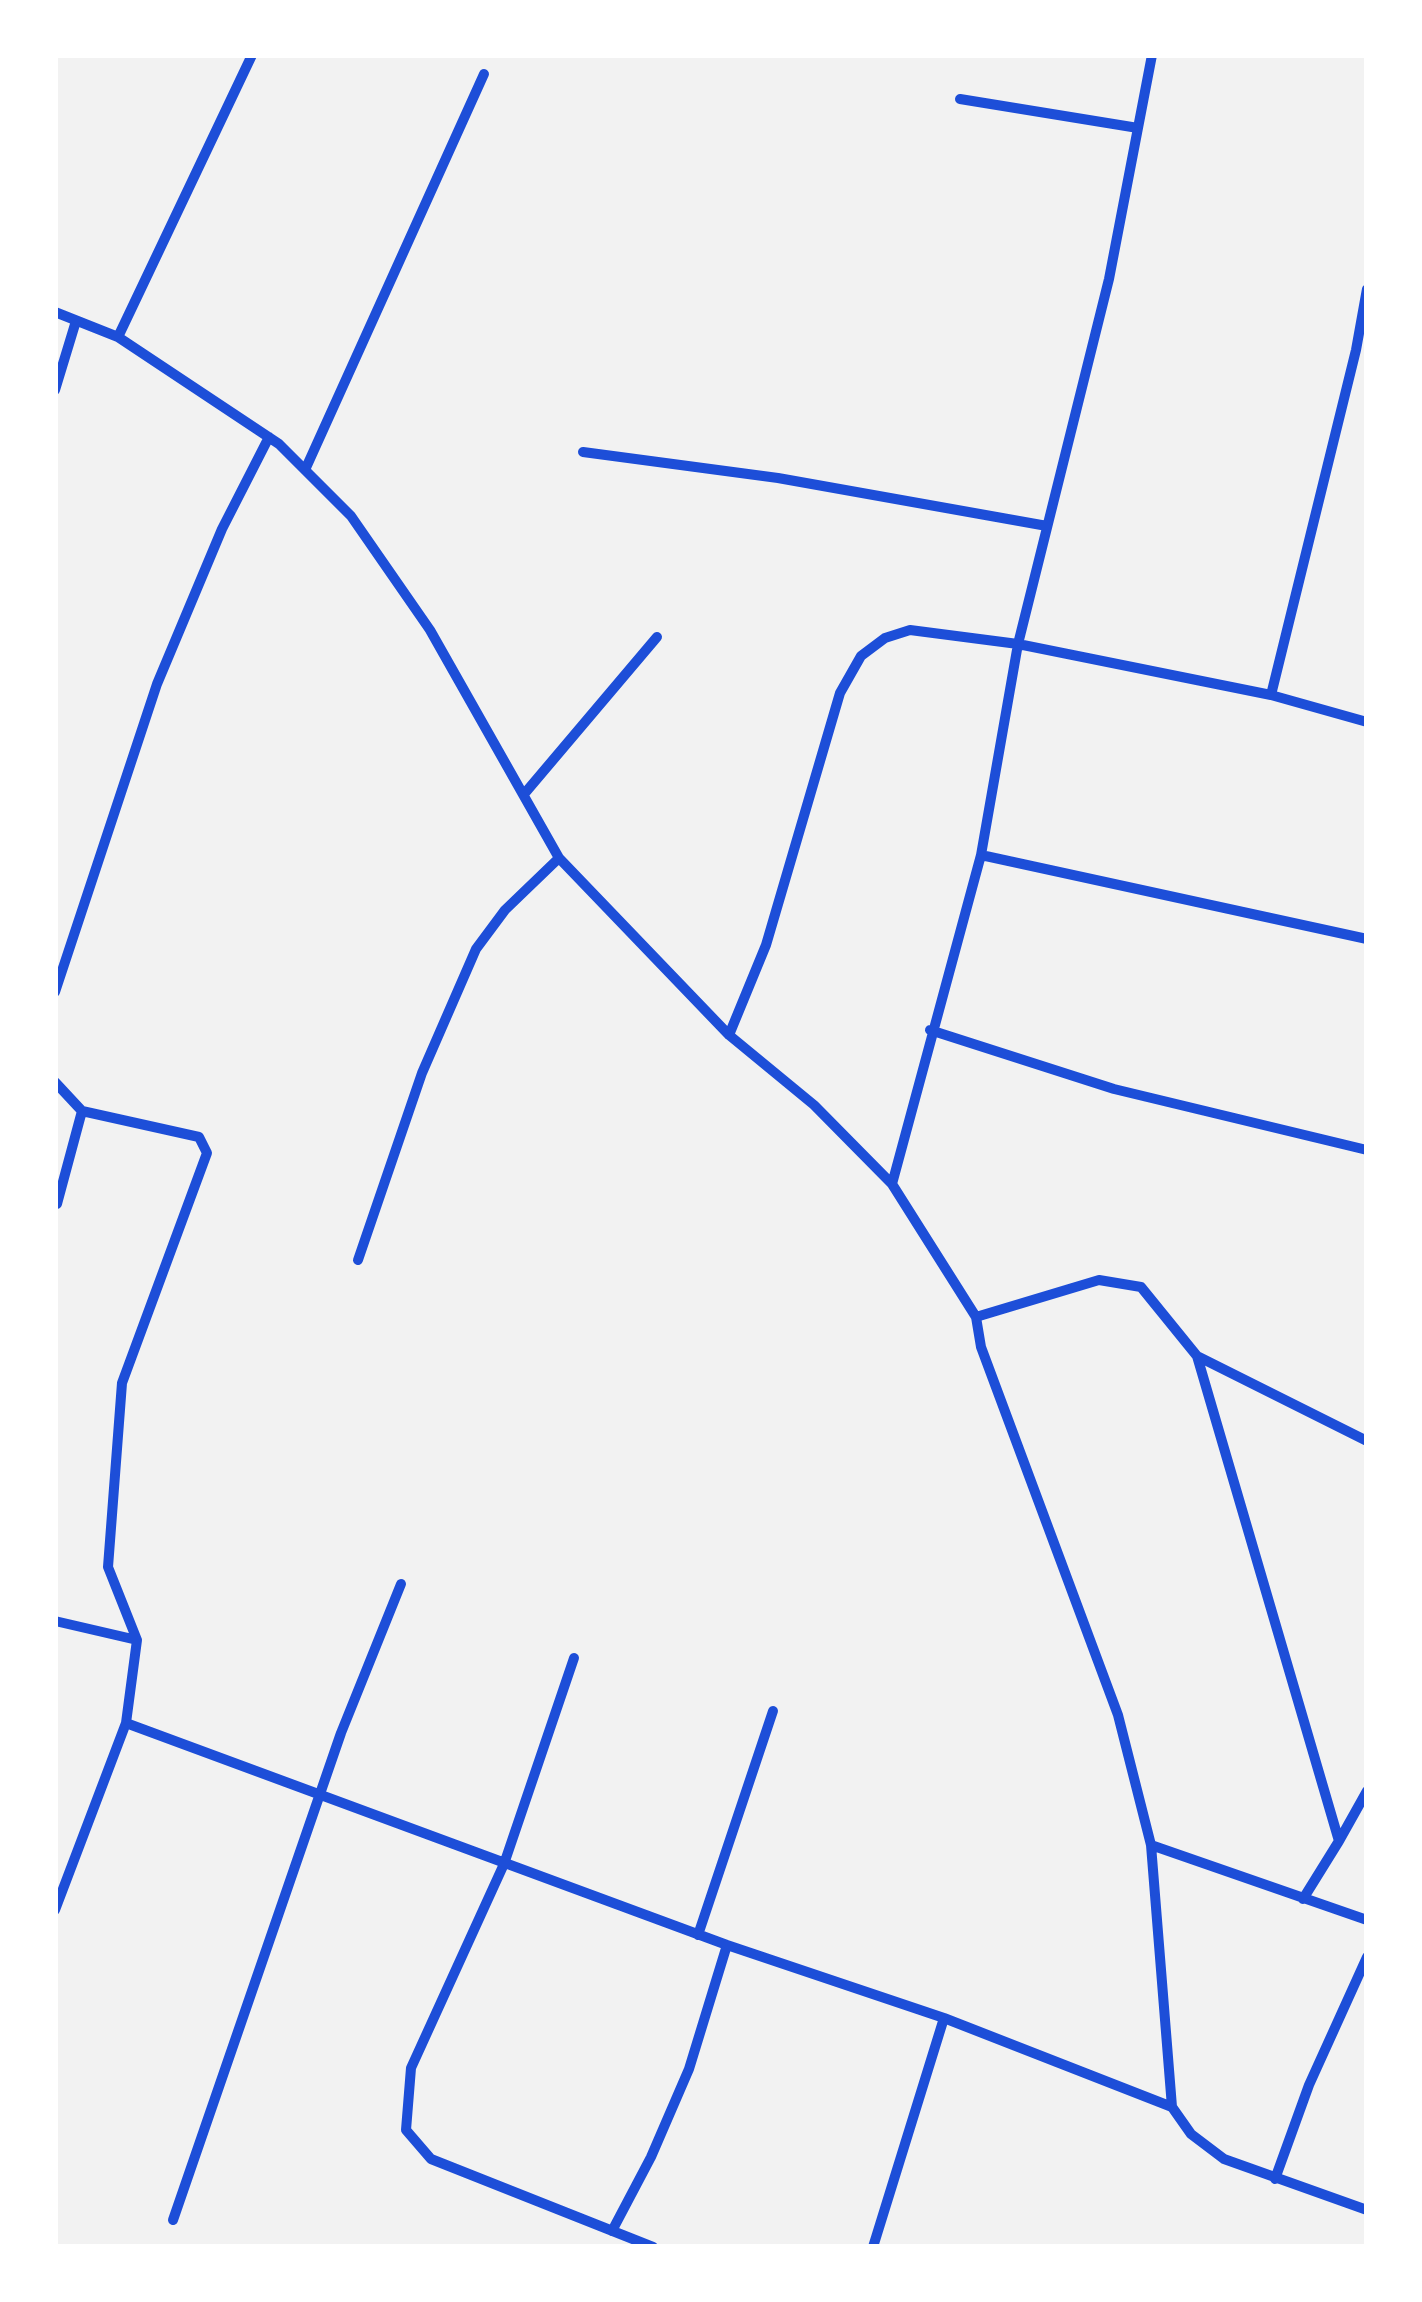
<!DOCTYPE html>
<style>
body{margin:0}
#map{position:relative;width:1422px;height:2302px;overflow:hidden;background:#f2f2f2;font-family:"Noto Sans",sans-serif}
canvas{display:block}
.frame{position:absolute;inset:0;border:58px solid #fff;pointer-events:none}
</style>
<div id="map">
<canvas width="1422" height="2302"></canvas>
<div class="frame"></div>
</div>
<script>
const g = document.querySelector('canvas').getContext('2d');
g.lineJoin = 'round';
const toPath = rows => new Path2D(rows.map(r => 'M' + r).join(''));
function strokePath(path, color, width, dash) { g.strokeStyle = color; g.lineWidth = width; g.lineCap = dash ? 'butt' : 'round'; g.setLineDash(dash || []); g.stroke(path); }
const minor = toPath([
 [960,99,1138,128],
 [55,312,118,337,279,444,351,516,430,630,559,858,729,1035,814,1105,892,1184,976,1317,981,1347,1118,1715,1151,1845,1172,2107,1191,2134,1224,2159,1367,2210],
 [118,337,252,55],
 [55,390,76,321],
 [583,452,778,478,1047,526],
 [305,470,484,74],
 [1271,695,1367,722],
 [525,793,657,637],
 [981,855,1367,939],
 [55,992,157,684,222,529,269,437],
 [930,1030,1114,1089,1367,1150],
 [729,1035,766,945,840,693,861,656,885,638,910,630,1018,644,1109,279,1152,55],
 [55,1082,82,1111,57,1204],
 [82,1111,199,1137,207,1153,122,1383,108,1567,137,1640,126,1723,727,1945,944,2018,1172,2107],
 [892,1184,981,855,1018,644,1271,695,1356,350,1367,289],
 [358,1260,422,1073,476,949,505,910,559,858],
 [976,1317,1099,1280,1141,1287,1197,1356,1339,1841,1303,1899],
 [1197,1356,1367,1441],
 [55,1621,137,1640],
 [574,1658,504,1864,411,2068,406,2130,431,2159,653,2247],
 [1339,1841,1367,1791],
 [1151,1845,1367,1920],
 [55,1910,126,1723],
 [698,1935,773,1711],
 [1275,2179,1309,2085,1367,1957],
 [173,2220,341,1733,401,1584],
 [612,2231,651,2157,689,2069,727,1945],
 [873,2247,944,2018]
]);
strokePath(minor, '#1d4ed8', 10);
</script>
